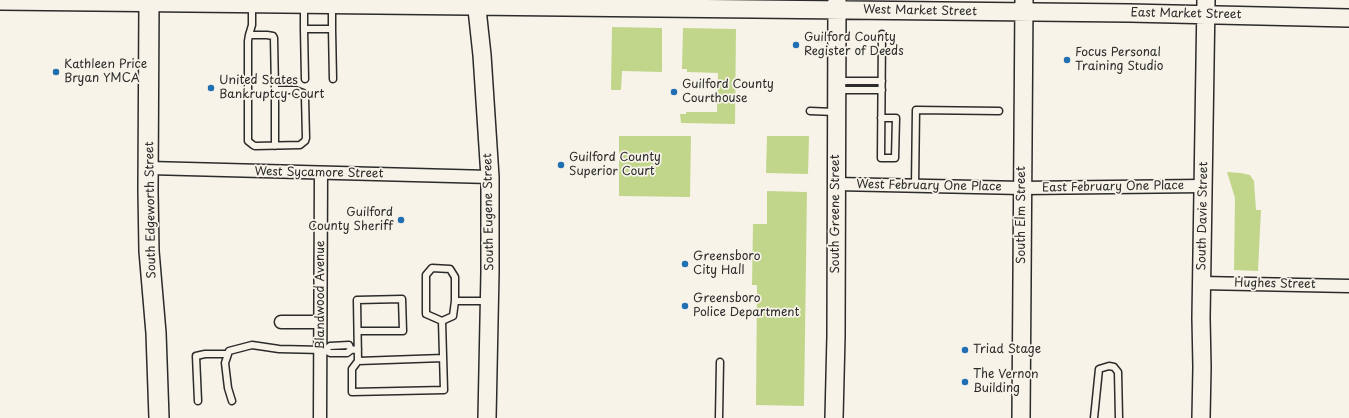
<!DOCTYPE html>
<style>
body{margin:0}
canvas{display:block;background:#f7f3e8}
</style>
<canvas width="1349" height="418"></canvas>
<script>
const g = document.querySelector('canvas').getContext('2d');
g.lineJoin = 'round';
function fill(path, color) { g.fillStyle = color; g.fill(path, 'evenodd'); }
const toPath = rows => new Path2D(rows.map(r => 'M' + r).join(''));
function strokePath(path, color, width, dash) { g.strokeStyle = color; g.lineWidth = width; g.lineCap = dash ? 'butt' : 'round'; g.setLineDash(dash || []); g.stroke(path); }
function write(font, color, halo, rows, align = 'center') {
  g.font = font + ' "Playpen Sans",sans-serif'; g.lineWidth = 3.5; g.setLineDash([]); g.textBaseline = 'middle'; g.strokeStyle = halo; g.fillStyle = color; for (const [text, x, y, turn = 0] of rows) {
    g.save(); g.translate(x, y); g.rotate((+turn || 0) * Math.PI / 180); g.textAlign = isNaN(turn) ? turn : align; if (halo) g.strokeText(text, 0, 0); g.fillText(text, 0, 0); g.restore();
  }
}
const green = toPath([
 [612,27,662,28,662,72,622,71,621,90,611,90],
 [683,28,736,29,735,124,681,123,680,114,686,114,686,112,717,112,718,73,687,72,687,69,682,69],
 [619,136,691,136,690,197,619,196],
 [767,136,809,136,808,174,766,173],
 [1227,172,1241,173,1250,175,1254,181,1256,210,1261,210,1258,271,1234,270,1235,198],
 [767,191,807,192,804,406,756,405,757,285,752,285,753,224,767,224]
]);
const lane = toPath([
 [304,5,304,29,332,29,332,6],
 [304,29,305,79],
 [332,29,333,79],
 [249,35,267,35,273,36,274,38,275,90,295,90,303,93,305,97,306,138,305,141,300,145,255,146,253,145,248,141,248,41,249,35,252,25,252,6],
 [837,81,882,81],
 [838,90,882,90],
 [810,111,835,112],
 [881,118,896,118,895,158,881,158,882,34],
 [275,146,275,90],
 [915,186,916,110,999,111],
 [455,301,453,316,442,321,426,314,426,275,432,268,450,269,455,277,455,301,488,301],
 [358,331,403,331,402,299,357,300,358,361,352,369,352,392,444,390,442,321],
 [351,350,349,345,330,346,325,350,330,353,347,353,351,350,358,349],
 [358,361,443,358],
 [198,401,196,356,205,354,228,354],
 [232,401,228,388,225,363,229,351,252,345,279,349,323,350],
 [719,418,720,362],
 [1094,418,1099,369,1109,366,1114,367,1118,372,1119,418]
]);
const street = toPath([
 [149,168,490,177],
 [836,184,1022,188,1203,186],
 [1201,283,1349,286],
 [281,322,320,322],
 [320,418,321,173]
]);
const secondary = toPath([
 [476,0,482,55,490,177,490,272,487,418],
 [0,1,1129,13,1349,18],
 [834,418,836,336,837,0],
 [1021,418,1024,0],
 [1201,418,1202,367,1201,318,1206,0]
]);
const primary = toPath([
 [149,0,148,191,149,251,156,333,159,418]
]);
const markers = [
 [796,45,4,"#1f6fb2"],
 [1067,60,4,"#1f6fb2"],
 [56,72,4,"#1f6fb2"],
 [211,88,4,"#1f6fb2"],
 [674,92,4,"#1f6fb2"],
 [561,165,4,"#1f6fb2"],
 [401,220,4,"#1f6fb2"],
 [685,264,4,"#1f6fb2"],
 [685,306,4,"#1f6fb2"],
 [965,350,4,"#1f6fb2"],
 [965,382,4,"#1f6fb2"]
];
const streetNames = [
 ["West Market Street",920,11,1],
 ["East Market Street",1186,14,1],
 ["West Sycamore Street",319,173,1],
 ["West February One Place",929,186,1],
 ["East February One Place",1113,187,-1],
 ["South Edgeworth Street",151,210,-91],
 ["South Eugene Street",489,212,-91],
 ["South Greene Street",836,214,-90],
 ["South Elm Street",1022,215,-90],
 ["South Davie Street",1203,216,-89],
 ["Hughes Street",1275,284,1],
 ["Blandwood Avenue",321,295,-90]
];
const poiNames = [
 ["Guilford County",804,38],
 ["Register of Deeds",804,52],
 ["Focus Personal",1075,53],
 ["Training Studio",1075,67],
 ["Kathleen Price",64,65],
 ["Bryan YMCA",64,79],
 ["United States",219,81],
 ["Bankruptcy Court",219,95],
 ["Guilford County",682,85],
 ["Courthouse",682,99],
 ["Guilford County",569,158],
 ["Superior Court",569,172],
 ["Guilford",393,213,"right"],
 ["County Sheriff",393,227,"right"],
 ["Greensboro",693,257],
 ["City Hall",693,271],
 ["Greensboro",693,299],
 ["Police Department",693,313],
 ["Triad Stage",973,350],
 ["The Vernon",973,375],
 ["Building",973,389]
];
fill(green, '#c2d68b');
strokePath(lane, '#2b2b2b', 9);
strokePath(street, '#2b2b2b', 15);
strokePath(secondary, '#2b2b2b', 20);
strokePath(primary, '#2b2b2b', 22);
strokePath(lane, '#f7f3e8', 6);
strokePath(street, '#f7f3e8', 12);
strokePath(secondary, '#f7f3e8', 17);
strokePath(primary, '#f7f3e8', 19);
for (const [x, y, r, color] of markers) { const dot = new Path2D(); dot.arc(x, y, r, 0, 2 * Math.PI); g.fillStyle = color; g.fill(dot); strokePath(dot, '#f7f3e8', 1.5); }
write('12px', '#2b2b2b', '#f7f3e8', streetNames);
write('12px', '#2b2b2b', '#f7f3e8', poiNames, 'left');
</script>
